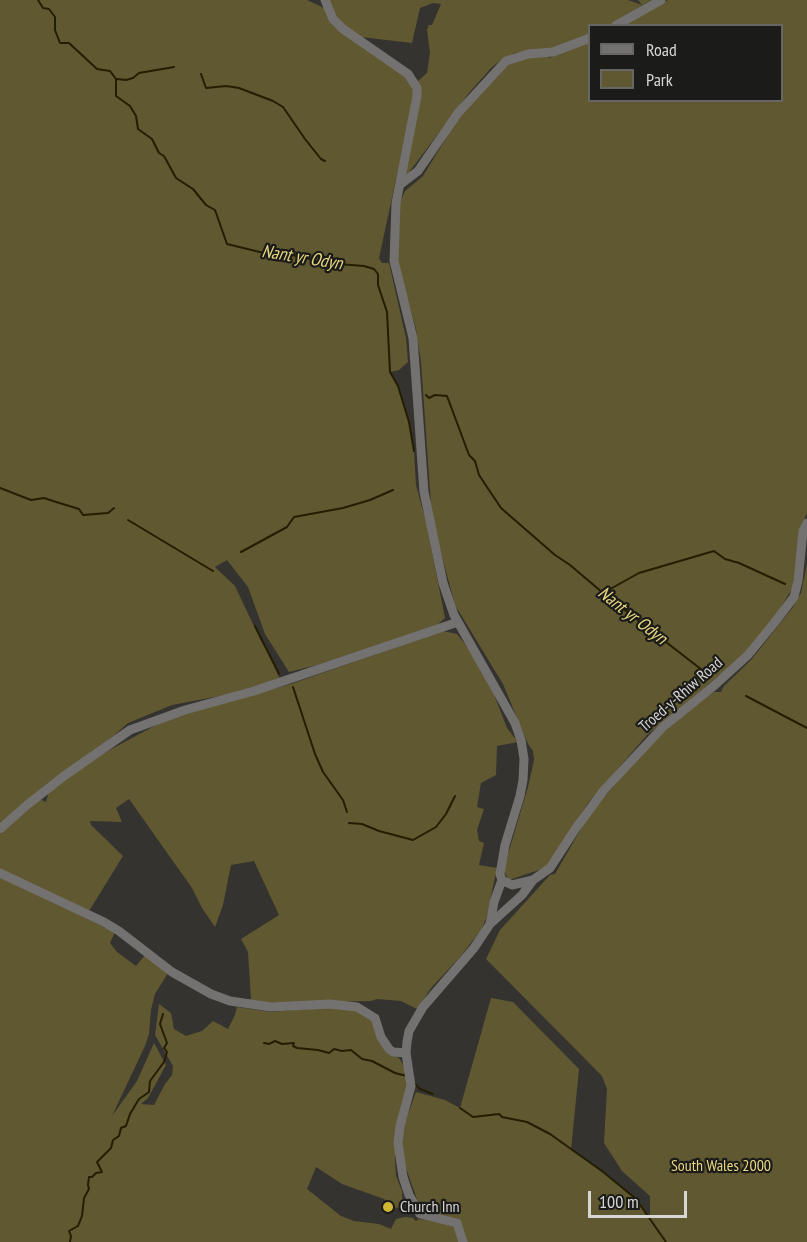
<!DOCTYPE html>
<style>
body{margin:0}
#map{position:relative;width:807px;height:1242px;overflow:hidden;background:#34332f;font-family:"PT Sans Narrow",sans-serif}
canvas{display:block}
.legend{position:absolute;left:588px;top:24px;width:195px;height:78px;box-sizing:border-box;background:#1b1b19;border:2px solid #666664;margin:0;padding:8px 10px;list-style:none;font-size:18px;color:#d7d6d4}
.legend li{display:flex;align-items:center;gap:12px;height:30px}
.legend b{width:30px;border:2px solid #666664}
.scale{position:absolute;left:588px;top:1191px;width:99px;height:27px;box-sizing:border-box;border:3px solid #d7d6d4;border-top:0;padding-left:8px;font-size:18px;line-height:21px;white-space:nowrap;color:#d7d6d4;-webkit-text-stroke:4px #1b1b19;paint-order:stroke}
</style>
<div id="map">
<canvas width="807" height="1242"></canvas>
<ul class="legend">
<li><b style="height:8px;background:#737270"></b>Road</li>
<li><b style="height:16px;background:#605830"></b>Park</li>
</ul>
<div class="scale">100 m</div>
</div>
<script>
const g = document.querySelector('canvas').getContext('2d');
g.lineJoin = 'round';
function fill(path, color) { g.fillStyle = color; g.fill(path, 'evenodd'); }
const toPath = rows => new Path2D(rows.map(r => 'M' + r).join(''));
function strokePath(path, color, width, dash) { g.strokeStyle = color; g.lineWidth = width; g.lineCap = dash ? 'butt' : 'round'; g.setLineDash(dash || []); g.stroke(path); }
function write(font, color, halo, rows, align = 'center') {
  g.font = font + ' "PT Sans Narrow",sans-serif'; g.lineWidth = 4.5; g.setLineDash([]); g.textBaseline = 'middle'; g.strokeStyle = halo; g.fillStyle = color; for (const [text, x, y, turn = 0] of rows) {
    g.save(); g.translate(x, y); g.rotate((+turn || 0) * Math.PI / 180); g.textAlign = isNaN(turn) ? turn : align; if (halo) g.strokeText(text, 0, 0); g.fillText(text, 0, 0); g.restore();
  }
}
const green = toPath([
 [0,0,307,0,324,8,403,74,413,89,414,96,379,258,382,263,389,263,406,338,408,362,399,370,390,372,398,386,409,422,414,451,416,485,426,522,445,618,437,625,317,665,289,672,265,634,248,587,227,560,215,567,235,586,261,641,272,659,280,680,225,695,172,705,128,723,110,739,44,786,0,825],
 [329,0,628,0,642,5,638,0,651,0,609,25,590,26,589,35,555,48,515,53,501,60,491,68,468,94,407,175,405,174,417,82,427,73,430,53,427,30,429,25,432,25,441,4,433,3,420,8,412,43,361,37,340,24],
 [668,0,807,0,807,513,799,531,793,587,774,619,743,656,647,735,588,803,545,868,509,880,504,871,505,864,528,787,534,760,533,751,528,744,503,684,455,605,432,519,421,362,416,329,399,270,397,256,399,204,405,191,423,176,459,117,512,61,546,55,549,58,589,41,590,100,782,100,782,26,622,25],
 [807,564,807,1242,467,1242,462,1225,424,1213,420,1208,405,1165,401,1148,403,1128,416,1092,445,1100,460,1108,491,998,513,1002,579,1069,571,1150,616,1182,636,1199,650,1217,650,1196,622,1171,604,1143,607,1089,602,1076,486,959,500,930,550,875,555,874,589,815,650,744,702,700,714,692,721,692,724,686,751,660,793,607,801,593],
 [443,631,457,634,472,653,493,692,507,728,518,742,497,746,496,775,481,783,477,807,484,809,477,830,479,841,484,843,479,865,497,868,486,919,481,930,460,957,431,988,417,1009,401,1001,377,999,371,1001,255,1003,251,999,248,952,241,939,279,915,254,861,231,865,223,905,215,927,202,908,192,888,129,799,116,808,122,822,90,821,91,825,123,856,89,911,0,869,0,834,40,799,46,802,49,791,91,760,160,723,188,713,291,684],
 [0,877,115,932,110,943,117,952,136,966,145,955,168,973,155,994,151,1010,149,1034,145,1046,112,1116,137,1081,154,1043,166,1065,148,1098,141,1104,154,1105,165,1084,172,1075,173,1066,155,1035,159,1004,171,1013,174,1029,186,1036,202,1031,213,1021,228,1029,235,1015,237,1007,271,1012,334,1007,356,1010,374,1022,387,1051,399,1058,404,1066,408,1084,395,1135,395,1159,396,1176,402,1191,403,1210,392,1206,392,1204,384,1199,342,1184,316,1167,307,1189,341,1216,354,1221,379,1224,391,1229,396,1219,405,1217,414,1218,414,1220,417,1221,418,1219,449,1223,454,1225,460,1242,0,1242]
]);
const stream = toPath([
 [38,0,43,8,49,9,55,17,55,30,60,43,69,43,97,69,110,71,116,79,116,96,130,106,136,116,138,129,152,139,159,153,164,156,176,178,193,189,206,205,215,210,227,244,268,254,302,256,328,266,338,264,364,266,374,269,378,274,378,285,387,312,390,372,398,386,409,422,414,451],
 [201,74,206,88,226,86,239,88,273,101,283,107,305,139,321,159,325,161],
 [117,79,126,80,133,78,139,73,174,67],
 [426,395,429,398,435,395,447,396,469,455,475,461,479,475,501,508,555,555,570,565,603,593,711,677],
 [0,488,31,500,44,498,53,501,79,509,83,515,108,513,114,508],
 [128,520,213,571],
 [241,552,287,527,294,517,343,508,370,500,393,490],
 [603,593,639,573,714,551,725,559,739,563,785,584],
 [255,626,279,674],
 [293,687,315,754,323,772,343,800,347,812],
 [746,696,807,728],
 [349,823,362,824,379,831,413,840,436,827,446,814,455,796],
 [264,1043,269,1044,275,1041,282,1044,294,1043,293,1046,297,1048,318,1050,329,1053,334,1049,342,1051,351,1050,362,1059,372,1061,395,1073,407,1076],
 [415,1084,420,1089,433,1094],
 [460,1108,473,1117,499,1114,502,1117,527,1122,550,1134,602,1171,636,1199,666,1242],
 [70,1242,71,1236,69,1231,78,1226,82,1216,84,1198,89,1189,88,1185,89,1177,92,1177,96,1173,102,1172,97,1162,111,1148,113,1140,119,1136,121,1128,126,1126,130,1114,139,1099,149,1092,150,1081,164,1062,167,1052,164,1048,167,1043,160,1024,163,1014]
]);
const minor = toPath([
 [325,0,333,19,343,29,408,74,417,88,417,96,396,203,394,261,413,338,424,492,443,583,454,615,515,723,521,740,524,759,523,780,520,796,505,845,500,874,502,880,512,885,533,880],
 [615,26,661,0],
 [401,184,418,171,458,113,506,61,528,54,553,52,590,38],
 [0,829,27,805,64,776,130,730,185,710,254,691,458,622],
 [0,873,104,922,119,931,172,972,211,994,230,1001,271,1007,330,1004,357,1007,375,1018,381,1037,389,1049,393,1052,406,1053],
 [490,924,522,895,533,880,550,868,576,828,604,790,663,727,715,685,748,655,775,622,794,597,798,581,803,531,807,523],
 [463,1242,457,1223,420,1214,409,1195,403,1177,398,1143,400,1126,411,1086,406,1053,407,1042,409,1031,423,1007,474,948,490,924,494,902,502,880]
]);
const markers = [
 [388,1207,6,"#d0b837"]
];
const streetNames = [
 ["Troed-y-Rhiw Road",681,695,-41]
];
const parkNames = [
 ["South Wales 2000",721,1166]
];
const poiNames = [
 ["Church Inn",400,1207]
];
const waterNames = [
 ["Nant yr Odyn",302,258,9],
 ["Nant yr Odyn",632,616,38]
];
fill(green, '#605830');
strokePath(stream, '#241e00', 2);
strokePath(minor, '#737270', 9);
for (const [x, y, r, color] of markers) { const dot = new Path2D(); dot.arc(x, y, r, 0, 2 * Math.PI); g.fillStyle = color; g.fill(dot); strokePath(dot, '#1b1b19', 2); }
write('16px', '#d7d6d4', '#1b1b19', streetNames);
write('16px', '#e8d77f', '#1b1b19', parkNames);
write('16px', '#d7d6d4', '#1b1b19', poiNames, 'left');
write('italic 18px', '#e8d77f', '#1b1b19', waterNames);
</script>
